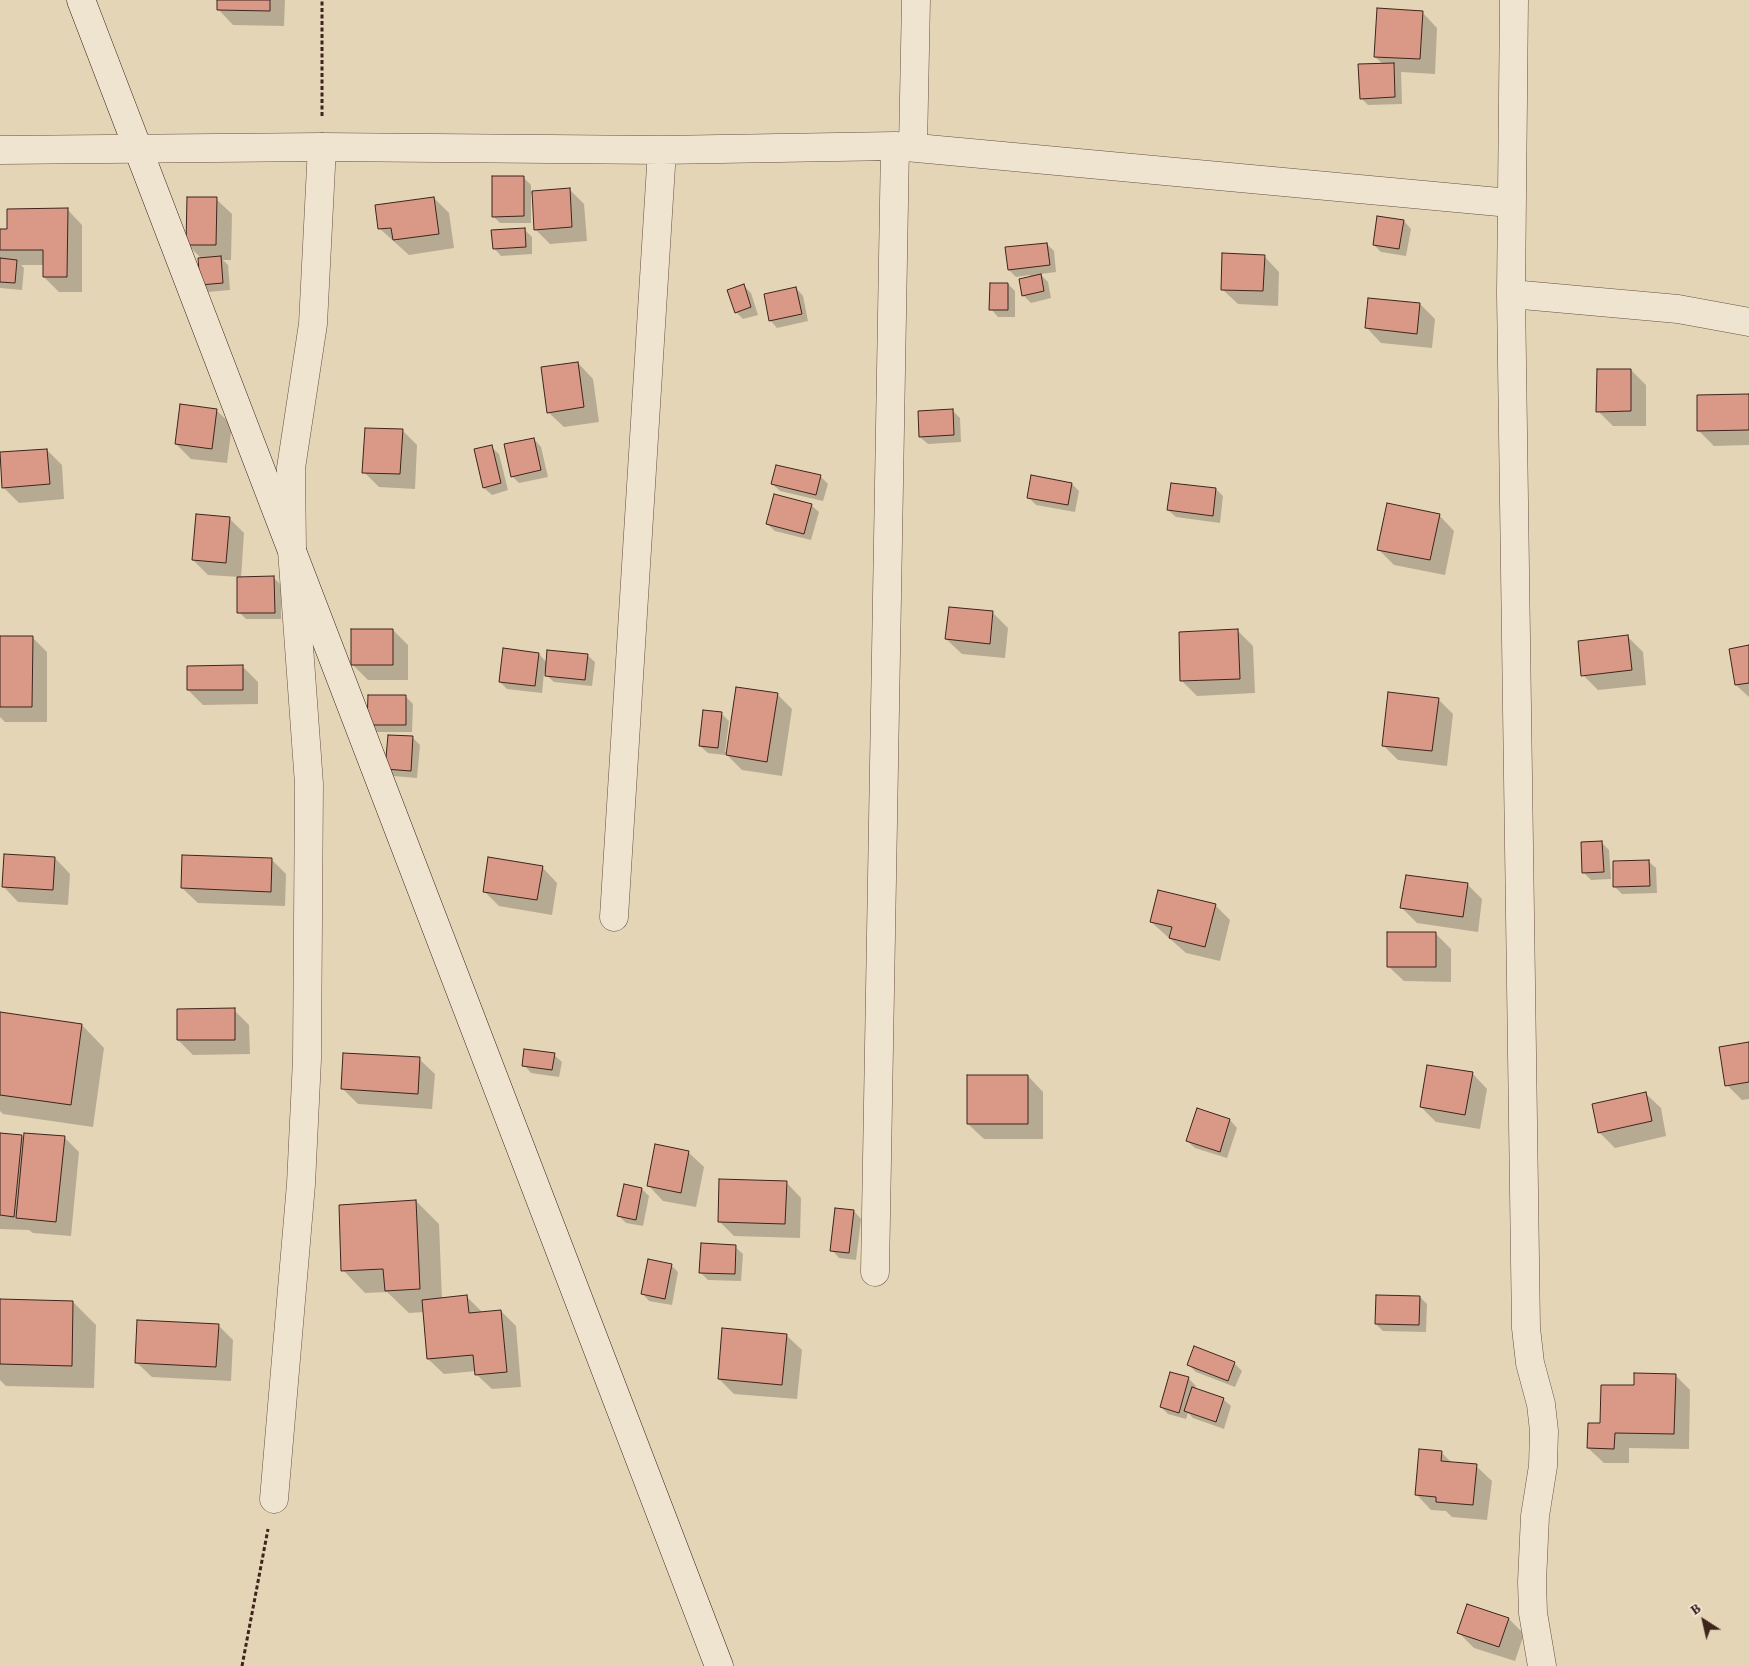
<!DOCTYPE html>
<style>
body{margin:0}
#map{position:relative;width:1749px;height:1666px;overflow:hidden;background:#e5d5b7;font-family:"EB Garamond",serif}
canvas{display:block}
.north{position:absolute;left:1679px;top:1596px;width:50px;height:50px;-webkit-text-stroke:4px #eee4d0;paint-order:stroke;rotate:325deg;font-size:14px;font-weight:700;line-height:20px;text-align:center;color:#3d241c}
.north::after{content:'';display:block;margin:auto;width:18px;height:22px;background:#3d241c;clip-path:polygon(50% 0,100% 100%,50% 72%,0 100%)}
</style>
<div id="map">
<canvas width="1749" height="1666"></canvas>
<div class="north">B</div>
</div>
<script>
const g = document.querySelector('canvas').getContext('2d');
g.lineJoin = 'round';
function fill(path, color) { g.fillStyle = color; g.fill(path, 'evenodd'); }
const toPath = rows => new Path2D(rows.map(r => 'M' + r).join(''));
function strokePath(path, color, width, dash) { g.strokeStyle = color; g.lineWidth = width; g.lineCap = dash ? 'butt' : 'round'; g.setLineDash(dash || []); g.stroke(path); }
const shadow = toPath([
 [218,0,285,0,284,26,233,25,218,9],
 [1422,12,1437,28,1435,74,1401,72,1402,104,1368,105,1361,98,1383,64,1375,57],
 [524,178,531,185,531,192,569,189,584,204,587,241,550,244,535,229,533,194,531,194,531,223,500,223,493,216],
 [434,198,449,213,454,248,409,255,379,228],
 [216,199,232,214,231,260,223,260,228,265,230,290,208,292,201,284,202,259,187,244],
 [67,209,82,225,82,292,59,292,44,277,44,265,21,265,24,268,22,290,0,288,0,230,9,230],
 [1404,221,1411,229,1406,256,1381,252,1374,245],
 [524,229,532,237,532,254,501,256,494,248],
 [1047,244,1054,251,1056,272,1040,274,1048,282,1051,298,1031,303,1023,295,1030,275,1016,277,1009,270],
 [1264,256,1279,272,1278,306,1238,304,1222,289],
 [1008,284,1015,291,1015,317,998,317,991,309],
 [744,286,751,293,758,315,743,319,736,312],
 [796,288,803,296,808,321,777,328,770,320],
 [1420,304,1435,319,1432,348,1381,343,1366,327],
 [578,363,593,379,599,422,564,427,548,412],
 [1631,370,1646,385,1646,426,1613,426,1598,411],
 [1749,395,1749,445,1714,446,1699,431],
 [216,410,232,425,227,463,191,459,176,444],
 [952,410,960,418,961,442,928,444,920,437],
 [402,430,417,445,415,489,379,487,364,472],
 [534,439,541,447,548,477,519,483,512,476],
 [491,447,499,454,508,490,492,495,484,488],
 [47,450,62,465,64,499,19,503,3,487],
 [820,476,828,484,823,501,780,491,772,484],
 [1072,484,1079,491,1075,512,1036,505,1028,497],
 [1216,489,1223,496,1220,523,1176,517,1168,510],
 [811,505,819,512,811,540,775,531,767,524],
 [1439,515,1454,531,1445,575,1394,565,1378,549],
 [229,518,244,533,241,578,274,578,281,585,281,619,246,619,239,612,239,577,208,575,193,560],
 [992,612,1008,628,1005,658,962,654,946,639],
 [393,630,408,645,408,680,368,680,353,665],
 [1238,631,1253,646,1255,693,1197,696,1182,681],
 [0,637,32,637,47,652,47,722,5,722,0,717],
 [1628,637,1643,652,1646,685,1598,690,1583,675],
 [1749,647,1749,697,1736,685],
 [539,654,547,663,587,655,595,662,592,686,554,682,544,673,542,693,507,689,500,682],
 [243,667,258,682,258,704,203,705,188,690],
 [777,694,792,709,782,776,742,770,725,753,725,755,708,753,700,746,721,713,729,721,725,752,727,752],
 [405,696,413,704,412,732,375,732,368,725],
 [1438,699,1453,714,1447,766,1398,760,1383,745],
 [413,738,420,745,417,778,393,776,386,768],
 [1602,843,1609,850,1611,879,1591,880,1583,872],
 [55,858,70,874,68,905,18,902,3,886],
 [271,859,286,874,285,906,198,903,182,888],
 [1648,861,1656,868,1657,893,1622,894,1615,887],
 [542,867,557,883,552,915,499,906,484,891],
 [1467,884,1482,899,1478,932,1417,923,1402,908],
 [1215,905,1230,920,1220,961,1186,953,1151,922],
 [1436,934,1451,949,1451,982,1404,981,1388,966],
 [234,1010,249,1025,250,1054,193,1055,178,1040],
 [0,1014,82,1025,104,1048,93,1127,3,1114,0,1111],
 [1749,1044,1749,1099,1742,1100,1727,1085],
 [554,1055,562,1062,559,1077,531,1073,524,1065],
 [419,1059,435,1074,432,1109,358,1104,343,1089],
 [1472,1073,1487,1089,1480,1129,1436,1122,1421,1107],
 [1028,1076,1043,1092,1043,1139,984,1139,968,1124],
 [1645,1093,1661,1108,1666,1136,1615,1148,1600,1133,1593,1105],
 [1197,1110,1230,1120,1237,1128,1227,1158,1195,1148,1187,1141],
 [0,1134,22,1136,25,1139,64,1137,79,1152,71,1236,33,1233,29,1230,0,1229],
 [688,1152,704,1167,696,1207,663,1201,648,1185],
 [786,1182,801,1198,800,1238,734,1236,719,1221],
 [642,1189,649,1196,643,1226,626,1223,619,1216],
 [416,1201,439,1224,442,1299,467,1297,483,1313,501,1311,516,1326,521,1387,492,1389,476,1374,476,1371,444,1374,428,1359,425,1312,409,1313,387,1292,365,1293,343,1270],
 [854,1211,861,1219,856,1260,839,1258,832,1250],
 [735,1247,743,1254,741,1281,708,1280,701,1273],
 [671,1265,678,1272,672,1305,649,1301,642,1293],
 [1420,1297,1427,1304,1426,1332,1383,1331,1376,1324],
 [0,1300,73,1302,96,1325,94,1388,6,1386,0,1380],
 [218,1325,233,1340,231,1381,152,1377,136,1362],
 [786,1335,802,1350,797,1399,734,1394,719,1379],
 [1195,1348,1235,1364,1242,1371,1235,1387,1196,1372,1189,1365],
 [1675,1375,1690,1390,1689,1449,1629,1448,1629,1463,1604,1463,1588,1448,1601,1424,1636,1386],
 [1188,1378,1196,1386,1195,1389,1223,1399,1231,1406,1224,1429,1193,1418,1188,1413,1186,1419,1168,1414,1161,1407],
 [1441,1452,1452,1463,1476,1466,1492,1481,1487,1520,1452,1517,1446,1511,1431,1510,1416,1494],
 [1509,1619,1524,1634,1515,1661,1474,1648,1459,1633]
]);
const building = toPath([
 [217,0,270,0,270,11,217,10,217,0],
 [1377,8,1423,11,1420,59,1374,57,1377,8],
 [1394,63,1395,97,1360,99,1358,64,1394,63],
 [492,176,524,176,524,216,492,217,492,176],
 [570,188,572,227,534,230,532,191,570,188],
 [187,197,217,197,216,245,186,245,187,197],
 [434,197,439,234,393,240,391,228,378,229,375,205,434,197],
 [68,208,67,277,43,277,43,250,0,250,0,229,7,229,7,209,68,208],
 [1377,216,1404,220,1399,249,1373,245,1377,216],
 [525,228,526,247,493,249,491,230,525,228],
 [1047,243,1050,265,1008,270,1005,247,1047,243],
 [1222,253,1265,255,1263,291,1221,290,1222,253],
 [221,256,223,283,200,285,198,258,221,256],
 [0,258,17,260,15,283,0,282,0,258],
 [1041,274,1044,291,1022,296,1019,279,1041,274],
 [990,283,1008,283,1008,310,989,310,990,283],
 [744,284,751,307,735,313,727,290,744,284],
 [796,287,802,314,769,321,764,294,796,287],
 [1368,298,1420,303,1417,334,1365,328,1368,298],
 [578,362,584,407,547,413,541,367,578,362],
 [1597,369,1631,369,1631,411,1596,412,1597,369],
 [1749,394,1749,430,1697,431,1697,395,1749,394],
 [180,404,217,409,212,449,175,444,180,404],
 [953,409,954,435,919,437,918,411,953,409],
 [365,428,403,429,400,474,362,473,365,428],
 [534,438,541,470,511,477,504,444,534,438],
 [492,445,501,483,483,488,474,449,492,445],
 [47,449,50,484,2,488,0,452,47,449],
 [776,465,821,475,816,495,771,484,776,465],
 [1031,475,1072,483,1068,505,1027,498,1031,475],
 [1171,483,1216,488,1213,516,1167,510,1171,483],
 [774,494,812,504,804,534,766,524,774,494],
 [1387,503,1440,514,1430,560,1377,550,1387,503],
 [196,514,230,517,226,563,192,560,196,514],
 [274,576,275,613,237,613,237,577,274,576],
 [949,607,993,611,990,644,945,639,949,607],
 [351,629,393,629,393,665,351,665,351,629],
 [1238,629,1240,679,1180,681,1179,632,1238,629],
 [1628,635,1632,670,1581,676,1578,641,1628,635],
 [0,636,33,636,32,707,0,707,0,636],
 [1749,645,1749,683,1735,685,1729,649,1749,645],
 [503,648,539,653,535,686,499,682,503,648],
 [547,650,588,654,585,680,545,676,547,650],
 [243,665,243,690,187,690,187,666,243,665],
 [736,687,778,693,767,762,726,755,736,687],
 [1388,692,1439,698,1432,751,1382,746,1388,692],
 [368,695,406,695,406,725,367,725,368,695],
 [703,710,722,712,718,748,699,746,703,710],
 [388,735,413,736,411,771,385,769,388,735],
 [1602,841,1604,872,1582,873,1581,842,1602,841],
 [4,854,55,857,53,890,2,887,4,854],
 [182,855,272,858,271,892,181,888,182,855],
 [488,857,543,866,537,900,483,892,488,857],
 [1649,860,1650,886,1613,887,1613,861,1649,860],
 [1406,875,1468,883,1463,917,1400,908,1406,875],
 [1158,890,1216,904,1205,947,1169,938,1172,927,1150,922,1158,890],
 [1387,932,1436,932,1436,967,1387,967,1387,932],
 [235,1008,235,1040,177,1040,177,1009,235,1008],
 [0,1012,82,1024,71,1105,0,1095,0,1012],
 [1749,1042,1749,1082,1725,1086,1719,1047,1749,1042],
 [524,1049,555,1053,552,1070,522,1066,524,1049],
 [343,1053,420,1057,418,1094,341,1089,343,1053],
 [1427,1065,1473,1072,1465,1115,1420,1107,1427,1065],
 [967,1075,1028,1075,1028,1124,967,1124,967,1075],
 [1646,1092,1652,1121,1598,1133,1592,1104,1646,1092],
 [1197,1108,1230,1119,1220,1152,1186,1141,1197,1108],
 [0,1133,22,1135,14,1217,0,1215,0,1133],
 [24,1133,65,1136,56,1222,16,1218,24,1133],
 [655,1144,689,1151,681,1193,647,1186,655,1144],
 [719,1179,787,1181,785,1224,718,1222,719,1179],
 [624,1184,642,1188,636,1220,617,1216,624,1184],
 [416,1200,420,1289,385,1291,383,1269,341,1271,339,1205,416,1200],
 [835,1208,854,1210,849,1253,830,1251,835,1208],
 [701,1243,736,1245,735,1274,699,1273,701,1243],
 [648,1259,672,1264,665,1299,641,1294,648,1259],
 [467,1295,469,1313,501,1310,507,1372,475,1375,473,1355,427,1359,422,1300,467,1295],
 [1376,1295,1420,1296,1419,1325,1375,1324,1376,1295],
 [0,1299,73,1301,72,1366,0,1364,0,1299],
 [137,1320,219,1324,216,1367,135,1363,137,1320],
 [722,1328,787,1334,782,1385,718,1379,722,1328],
 [1194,1346,1235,1362,1228,1381,1187,1365,1194,1346],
 [1170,1372,1189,1377,1179,1413,1160,1407,1170,1372],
 [1634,1373,1676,1374,1674,1434,1615,1433,1614,1449,1587,1448,1588,1423,1600,1423,1601,1385,1634,1385,1634,1373],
 [1192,1387,1224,1398,1216,1422,1184,1411,1192,1387],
 [1419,1449,1442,1451,1441,1461,1477,1464,1473,1505,1436,1502,1436,1497,1415,1495,1419,1449],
 [1467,1604,1509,1618,1499,1647,1457,1633,1467,1604]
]);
const path = toPath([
 [322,116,322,0],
 [242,1666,268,1529]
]);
const minor = toPath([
 [1514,0,1511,294,1526,1328,1530,1363,1541,1404,1544,1431,1543,1466,1535,1516,1532,1582,1533,1613,1542,1666],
 [913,147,916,0],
 [0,150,322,147,662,150,895,146,1510,203],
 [1511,294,1678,309,1749,322],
 [614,917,662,150],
 [875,1272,895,146],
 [274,1499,301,1184,307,1059,309,784,292,550,291,468,313,324,322,147]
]);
const secondary = toPath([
 [81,0,719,1666]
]);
fill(shadow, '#0003');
fill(building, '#da9986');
strokePath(building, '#3d241c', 1);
strokePath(minor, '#675043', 29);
strokePath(secondary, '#3d241c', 29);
strokePath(path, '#3d241c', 3, [4, 2.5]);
strokePath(minor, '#eee4d0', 28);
strokePath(secondary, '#eee4d0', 28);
</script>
